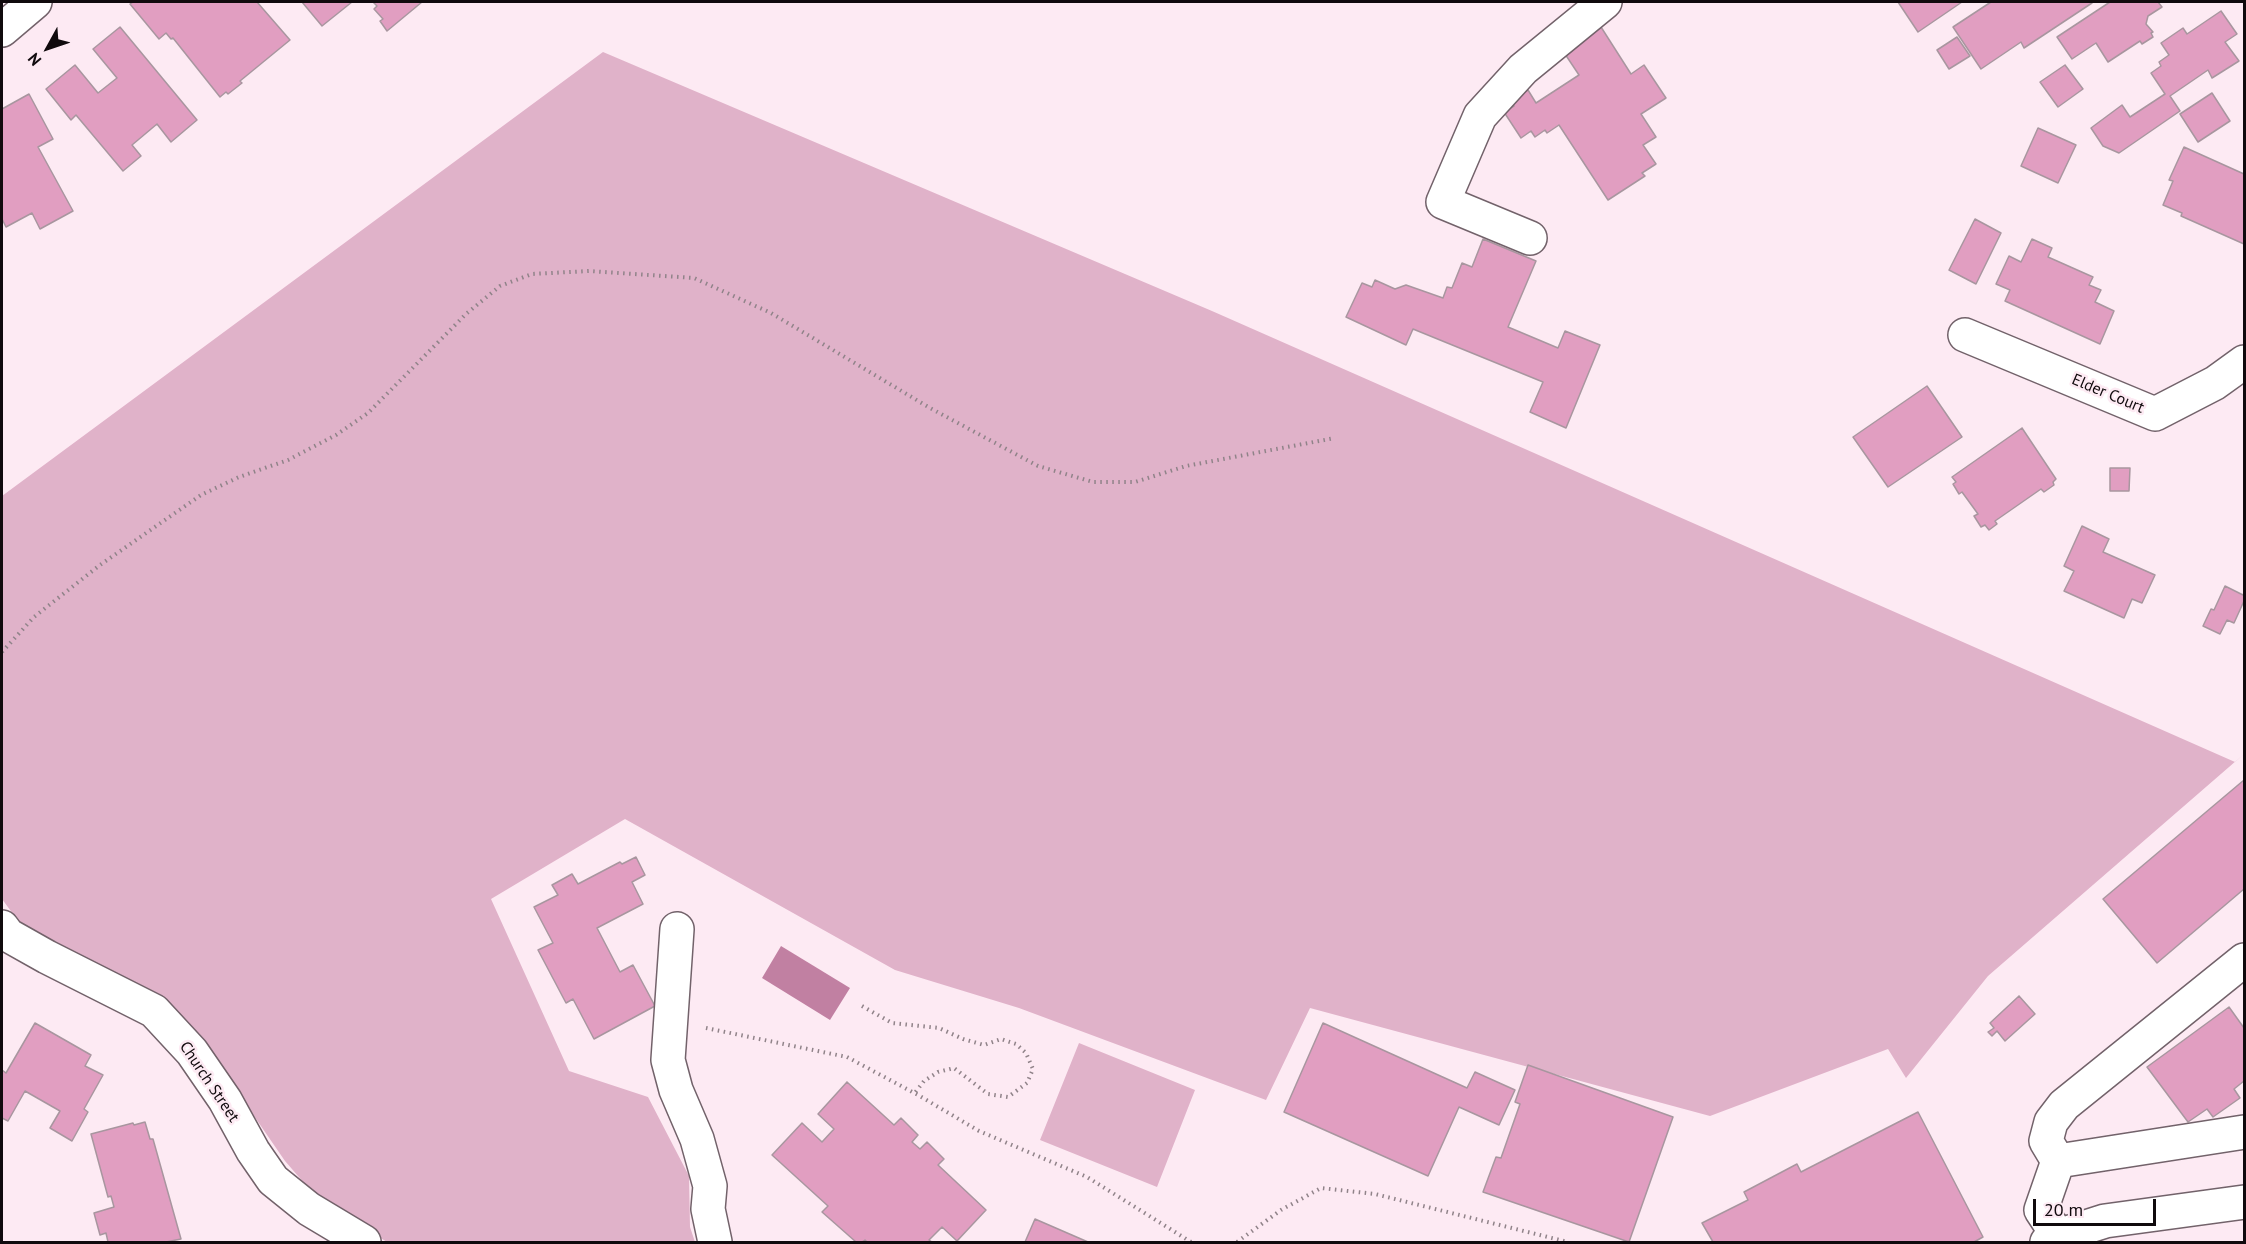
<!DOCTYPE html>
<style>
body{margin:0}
#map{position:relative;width:2246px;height:1244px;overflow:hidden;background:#fdeaf3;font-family:"PT Sans",sans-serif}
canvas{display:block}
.frame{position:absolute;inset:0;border:3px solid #100a0d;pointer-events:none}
.north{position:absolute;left:18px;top:18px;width:60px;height:60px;-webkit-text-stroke:4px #fdeaf3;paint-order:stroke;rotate:230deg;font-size:16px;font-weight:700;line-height:24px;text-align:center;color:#100a0d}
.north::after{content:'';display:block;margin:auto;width:21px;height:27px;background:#100a0d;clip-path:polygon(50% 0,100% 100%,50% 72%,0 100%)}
.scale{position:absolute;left:2033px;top:1199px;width:123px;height:27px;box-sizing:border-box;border:3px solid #100a0d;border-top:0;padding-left:8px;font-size:18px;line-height:21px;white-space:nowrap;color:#100a0d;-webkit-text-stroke:4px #fdeaf3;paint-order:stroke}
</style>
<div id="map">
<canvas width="2246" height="1244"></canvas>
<div class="frame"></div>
<div class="north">N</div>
<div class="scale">20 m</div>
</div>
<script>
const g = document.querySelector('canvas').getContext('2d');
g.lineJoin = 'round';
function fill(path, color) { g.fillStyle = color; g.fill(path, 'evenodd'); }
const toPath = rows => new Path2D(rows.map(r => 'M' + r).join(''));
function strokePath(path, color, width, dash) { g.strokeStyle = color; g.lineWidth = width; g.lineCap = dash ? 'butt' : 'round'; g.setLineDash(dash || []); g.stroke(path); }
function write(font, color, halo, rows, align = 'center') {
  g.font = font + ' "PT Sans",sans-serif'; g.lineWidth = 5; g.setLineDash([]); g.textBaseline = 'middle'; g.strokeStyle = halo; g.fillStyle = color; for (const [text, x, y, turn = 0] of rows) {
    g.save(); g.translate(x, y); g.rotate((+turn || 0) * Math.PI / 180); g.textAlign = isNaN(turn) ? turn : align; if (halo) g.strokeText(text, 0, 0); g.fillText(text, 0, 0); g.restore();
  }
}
const green = toPath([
 [603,52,1212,311,2235,762,2244,754,1988,976,1906,1078,1888,1049,1710,1116,1310,1008,1266,1100,1019,1008,895,970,625,819,491,899,569,1071,648,1097,689,1176,690,1227,695,1242,387,1242,318,1199,285,1161,199,1036,24,929,2,899,2,496],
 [1079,1043,1195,1090,1157,1187,1040,1140]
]);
const water = toPath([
 [781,946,850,988,830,1020,762,978]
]);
const building = toPath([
 [133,2,257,2,290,40,240,81,242,83,228,94,226,92,220,97,173,38,171,39,166,33,159,39,130,4,133,2],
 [302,2,352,2,322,26,302,2],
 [373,2,422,2,387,31,380,21,383,19,374,9,377,6,373,2],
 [1898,2,1962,2,1918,32,1898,2],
 [1991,2,2091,2,2092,3,2024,48,2021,42,1981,69,1953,27,1991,2],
 [2110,2,2158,2,2162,7,2148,16,2146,24,2153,32,2151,33,2153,37,2142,44,2140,41,2108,62,2096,43,2072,59,2057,37,2110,2],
 [2221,11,2237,34,2225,42,2239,61,2212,78,2208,70,2170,96,2180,111,2119,153,2103,146,2091,128,2122,105,2130,117,2165,94,2151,73,2161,66,2159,62,2169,55,2161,43,2183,28,2187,34,2221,11],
 [120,27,197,120,171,142,157,124,132,145,141,156,123,171,76,115,71,120,46,89,75,65,98,93,117,78,93,49,120,27],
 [1601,27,1631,74,1644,65,1666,98,1641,114,1656,137,1643,145,1656,164,1642,173,1645,176,1608,200,1559,125,1547,133,1545,130,1535,137,1531,131,1521,138,1504,112,1514,106,1511,102,1528,90,1536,103,1579,75,1563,51,1601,27],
 [1957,37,1970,56,1949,69,1937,50,1957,37],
 [2065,65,2083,89,2058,107,2040,82,2065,65],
 [2212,93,2230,121,2198,142,2180,114,2212,93],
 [29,94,53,139,38,147,73,211,40,229,32,213,6,227,2,219,2,109,29,94],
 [2038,128,2076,145,2058,183,2021,166,2038,128],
 [2184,147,2244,174,2244,244,2181,216,2182,213,2163,205,2173,181,2169,180,2184,147],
 [1975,219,2001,233,1976,284,1949,270,1975,219],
 [1483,239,1536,261,1508,327,1558,348,1565,331,1600,345,1566,428,1530,412,1543,382,1413,329,1406,345,1346,317,1362,283,1372,287,1375,280,1395,289,1406,285,1443,298,1447,287,1452,288,1462,263,1472,267,1483,239],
 [2032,239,2052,248,2048,257,2093,277,2089,285,2101,290,2095,302,2114,311,2100,344,2005,301,2010,290,1996,284,2009,256,2021,262,2032,239],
 [1927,386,1962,437,1888,487,1853,437,1927,386],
 [2022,428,2056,479,2053,482,2054,485,2044,492,2041,489,1995,521,1997,524,1989,530,1985,525,1981,527,1974,516,1978,514,1962,492,1959,494,1953,484,1956,482,1952,477,2022,428],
 [2110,468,2130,468,2129,491,2110,491,2110,468],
 [2082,526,2109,539,2103,552,2155,575,2142,603,2132,599,2124,618,2064,591,2074,571,2064,566,2082,526],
 [2225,586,2243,595,2244,593,2244,601,2234,623,2227,620,2220,634,2203,626,2211,609,2214,610,2225,586],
 [2244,780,2244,889,2157,963,2103,899,2244,780],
 [636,857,645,875,632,882,643,904,597,928,620,972,633,965,655,1006,594,1039,573,999,566,1003,538,950,553,943,534,907,558,895,552,885,572,874,578,884,620,862,622,864,636,857],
 [2019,996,2035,1014,2005,1041,1997,1031,1992,1036,1988,1032,1994,1028,1990,1023,2019,996],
 [2229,1007,2244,1028,2244,1081,2234,1089,2240,1098,2213,1117,2207,1109,2188,1122,2147,1067,2229,1007],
 [35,1023,91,1055,85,1066,103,1075,84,1109,88,1112,72,1141,50,1128,60,1111,25,1091,8,1121,2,1118,2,1070,6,1073,35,1023],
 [1323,1023,1467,1088,1475,1072,1515,1090,1499,1125,1459,1107,1428,1176,1284,1112,1323,1023],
 [1528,1065,1673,1117,1629,1242,1483,1192,1496,1157,1501,1158,1520,1104,1515,1102,1528,1065],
 [847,1082,894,1125,901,1118,918,1135,912,1142,920,1149,927,1142,944,1159,938,1165,986,1210,957,1241,942,1227,929,1240,932,1242,867,1242,865,1240,862,1242,856,1242,822,1212,828,1206,772,1155,802,1123,822,1142,834,1129,818,1114,847,1082],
 [1918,1112,1983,1237,1974,1242,1713,1242,1702,1223,1748,1200,1744,1192,1797,1164,1801,1172,1918,1112],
 [145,1122,150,1139,153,1139,181,1239,166,1242,108,1242,106,1233,100,1235,94,1213,114,1207,111,1196,108,1197,91,1134,133,1123,134,1125,145,1122],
 [1035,1219,1088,1242,1025,1242,1035,1219]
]);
const path = toPath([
 [2,652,34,617,100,565,201,495,239,477,288,460,336,435,368,413,466,314,500,286,532,274,589,271,694,278,771,313,930,408,1038,466,1093,482,1135,482,1186,466,1335,438],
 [862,1006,892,1023,939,1028,963,1039,984,1045,1001,1039,1016,1044,1026,1053,1033,1069,1027,1083,1008,1097,988,1094,954,1068,938,1072,924,1081,914,1094],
 [706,1028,847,1057,918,1095,979,1131,1087,1177,1191,1242],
 [1237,1242,1281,1210,1321,1188,1375,1194,1568,1242]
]);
const minor = toPath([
 [2,30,35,2],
 [1530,238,1443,202,1480,116,1523,69,1605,2],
 [1965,335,2155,414,2215,383,2244,362],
 [2,927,8,935,47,957,154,1011,192,1052,225,1100,253,1151,273,1180,309,1209,364,1242],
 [677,929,668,1060,676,1090,697,1139,710,1186,708,1209,715,1242],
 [2058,1161,2046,1141,2051,1122,2064,1105,2244,960],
 [2047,1242,2058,1236,2105,1221,2244,1202],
 [2062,1242,2041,1210,2058,1161,2244,1132]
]);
const streetNames = [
 ["Elder Court",2108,394,23],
 ["Church Street",209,1082,56]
];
fill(green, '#e0b2c9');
fill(water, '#c180a2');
fill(building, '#e19ec1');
strokePath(building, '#a8969f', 1.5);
strokePath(minor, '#72626a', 36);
strokePath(path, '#908389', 4, [1.5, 4.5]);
strokePath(minor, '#fff', 33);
write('16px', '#100a0d', '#fdeaf3', streetNames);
</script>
